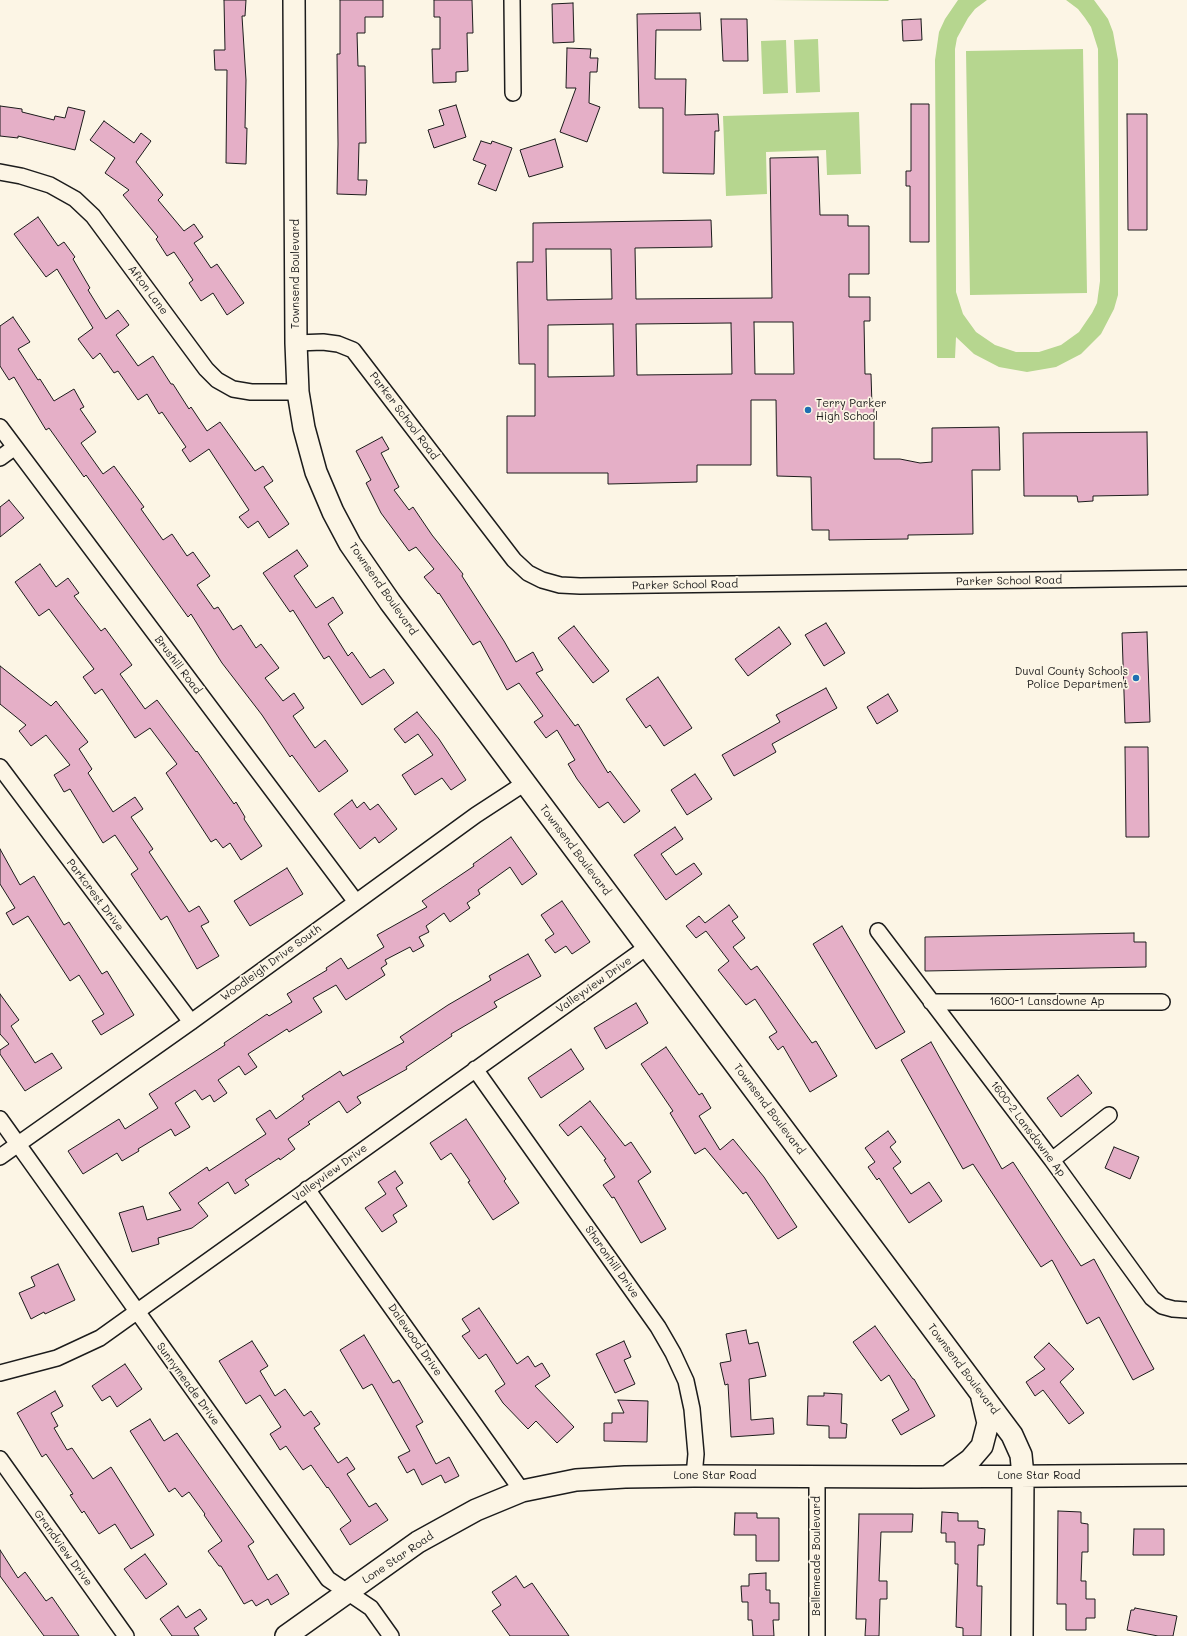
<!DOCTYPE html>
<style>
body{margin:0}
canvas{display:block;background:#fcf5e5}
</style>
<canvas width="1187" height="1636"></canvas>
<script>
const g = document.querySelector('canvas').getContext('2d');
g.lineJoin = 'round';
function fill(path, color) { g.fillStyle = color; g.fill(path, 'evenodd'); }
const toPath = rows => new Path2D(rows.map(r => 'M' + r).join(''));
function strokePath(path, color, width, dash) { g.strokeStyle = color; g.lineWidth = width; g.lineCap = dash ? 'butt' : 'round'; g.setLineDash(dash || []); g.stroke(path); }
function write(font, color, halo, rows, align = 'center') {
  g.font = font + ' Mali,sans-serif'; g.lineWidth = 3.5; g.setLineDash([]); g.textBaseline = 'middle'; g.strokeStyle = halo; g.fillStyle = color; for (const [text, x, y, turn = 0] of rows) {
    g.save(); g.translate(x, y); g.rotate((+turn || 0) * Math.PI / 180); g.textAlign = isNaN(turn) ? turn : align; if (halo) g.strokeText(text, 0, 0); g.fillText(text, 0, 0); g.restore();
  }
}
const green = toPath([
 [771,0,889,0,888,1],
 [958,0,987,0,975,9,968,18,957,38,955,49,956,292,963,314,976,332,995,345,1016,352,1039,352,1061,345,1079,332,1092,313,1097,303,1100,281,1098,49,1091,27,1085,18,1078,9,1066,0,1094,0,1108,19,1113,32,1118,60,1118,295,1114,309,1101,334,1081,354,1056,367,1027,372,999,367,974,354,956,337,955,358,937,358,935,60,939,32,945,19],
 [818,39,820,92,796,93,794,40],
 [786,40,788,93,763,94,761,41],
 [1083,49,1087,293,970,295,966,51],
 [859,112,861,174,827,175,826,150,766,152,767,194,726,196,723,116]
]);
const building = toPath([
 [224,0,246,0,245,16,242,16,246,80,245,128,247,128,246,164,226,163,227,70,215,70,214,50,225,50,224,0],
 [340,0,383,0,383,17,365,17,365,33,357,33,358,66,365,66,366,143,359,143,358,180,367,180,366,195,337,194,338,144,337,54,340,54,340,0],
 [434,0,472,0,473,33,467,33,468,71,456,72,456,82,433,83,432,49,440,49,440,17,434,17,434,0],
 [573,3,574,42,553,43,552,4,573,3],
 [700,13,701,30,656,30,655,79,686,79,685,115,718,114,719,131,715,131,714,174,663,173,663,108,639,108,637,14,700,13],
 [721,19,747,19,748,61,723,61,721,19],
 [921,19,922,40,903,41,902,20,921,19],
 [567,48,591,49,590,58,598,58,597,72,590,72,589,103,600,107,587,142,560,132,576,88,566,88,567,48],
 [911,104,929,104,929,242,910,242,910,186,906,186,906,171,911,171,911,104],
 [456,105,466,137,434,148,428,130,444,125,439,110,456,105],
 [0,106,22,109,22,112,54,120,55,116,65,118,68,107,85,111,75,150,18,136,18,138,0,136,0,106],
 [1127,114,1147,114,1147,230,1128,230,1127,114],
 [104,121,134,143,141,133,151,141,136,162,163,195,158,200,184,231,194,224,203,237,194,243,211,268,217,264,244,303,227,315,213,293,201,301,189,283,193,280,174,252,167,256,156,239,158,237,123,195,129,190,105,173,115,158,90,140,104,121],
 [555,139,563,167,529,177,520,150,555,139],
 [481,141,491,144,492,141,512,148,496,191,478,184,486,165,473,160,481,141],
 [818,157,820,215,848,215,848,226,869,226,869,274,849,274,849,297,870,297,870,321,864,321,865,374,871,374,872,406,874,406,874,459,900,459,920,463,932,462,932,428,999,427,1000,470,972,470,973,534,908,535,908,539,829,540,829,530,812,530,811,477,777,476,776,400,751,400,751,465,697,465,697,482,608,484,608,473,507,473,507,416,535,416,535,364,519,364,517,262,533,262,533,223,711,220,712,247,635,248,636,299,772,298,770,158,818,157],
 [546,249,611,249,612,299,547,300,546,249],
 [754,322,793,322,794,374,755,374,754,322],
 [731,323,732,374,637,375,636,324,731,323],
 [613,324,614,376,548,377,548,325,613,324],
 [38,217,58,246,64,242,75,257,73,259,90,288,88,290,106,319,118,310,129,325,116,335,138,366,153,356,171,384,173,384,189,409,191,407,207,431,220,422,255,471,263,466,273,481,264,487,289,524,269,538,258,521,248,528,239,517,249,510,209,449,190,462,182,450,186,447,162,412,159,414,147,394,138,400,118,371,114,373,100,353,93,359,78,339,93,328,57,269,46,277,14,234,38,217],
 [13,317,30,342,18,349,38,380,40,379,54,401,74,389,84,407,80,409,96,432,81,443,103,474,114,466,144,507,141,509,163,540,172,534,187,556,193,552,210,576,197,585,214,609,218,607,233,630,241,625,256,648,261,644,279,668,265,678,283,701,294,693,304,708,293,716,315,748,325,740,348,771,319,792,292,755,290,757,262,715,222,663,191,614,188,617,86,475,84,477,49,428,46,430,14,377,9,380,0,366,0,326,13,317],
 [1147,432,1148,495,1093,496,1093,501,1078,502,1077,496,1024,496,1023,433,1147,432],
 [382,437,389,449,381,453,399,487,394,490,409,510,413,507,432,535,463,574,462,576,504,641,516,662,533,652,543,670,536,673,575,726,578,724,608,773,610,771,640,811,624,823,608,802,599,808,577,779,568,764,575,760,557,730,546,738,534,722,543,716,519,683,507,690,480,641,473,645,439,593,438,594,424,577,434,569,416,547,409,551,381,513,366,483,371,480,356,451,382,437],
 [9,500,24,518,0,537,0,507,9,500],
 [297,550,308,566,294,576,316,608,333,597,343,613,328,624,348,656,352,652,370,678,384,669,394,683,362,705,329,656,324,659,293,610,290,612,263,573,297,550],
 [40,564,56,587,68,578,79,593,74,596,101,631,105,628,132,665,120,674,145,709,157,700,196,752,197,751,234,804,236,802,245,817,244,819,262,846,241,860,230,843,223,848,216,839,211,842,166,773,177,764,150,728,135,738,102,689,95,694,83,677,94,669,49,609,39,616,15,582,40,564],
 [826,623,845,653,824,666,805,635,826,623],
 [574,626,609,671,593,683,558,638,574,626],
 [779,627,791,644,748,676,735,659,779,627],
 [1147,632,1150,722,1125,723,1122,633,1147,632],
 [0,666,51,706,56,701,88,742,79,749,92,769,88,773,113,812,135,797,143,809,131,817,153,849,149,852,189,912,199,906,209,922,201,926,219,956,197,969,167,916,161,920,131,874,138,869,115,835,103,843,70,789,64,792,54,775,70,765,46,735,31,746,19,731,26,725,0,704,0,666],
 [658,677,692,728,664,746,650,725,646,728,626,699,658,677],
 [826,688,837,708,772,744,776,752,734,776,722,755,780,722,776,715,826,688],
 [888,694,898,711,877,724,867,707,888,694],
 [417,712,439,739,466,780,451,790,442,778,415,795,402,775,433,755,418,734,405,743,394,729,417,712],
 [1125,747,1148,747,1149,837,1126,837,1125,747],
 [695,774,712,799,687,815,671,790,695,774],
 [352,800,357,808,364,802,370,810,378,804,397,829,379,843,375,837,360,849,334,814,352,800],
 [675,827,683,839,661,854,676,875,694,863,702,874,666,900,634,855,675,827],
 [511,837,537,874,522,885,510,867,478,890,480,894,467,903,470,908,450,922,444,913,426,926,429,932,419,937,424,946,413,952,410,947,385,960,387,964,381,968,385,975,346,1000,336,985,313,998,322,1012,289,1032,287,1029,248,1054,257,1067,245,1075,239,1066,218,1080,227,1093,214,1102,210,1095,202,1100,195,1090,175,1103,190,1127,175,1136,171,1129,138,1149,139,1151,122,1161,117,1153,83,1174,68,1151,119,1119,125,1129,158,1108,149,1094,225,1045,224,1043,267,1014,269,1016,292,1002,287,994,327,970,326,968,341,958,348,969,384,947,377,935,427,907,422,901,474,866,473,864,511,837],
 [0,849,20,885,34,876,64,925,69,922,102,974,107,971,134,1015,101,1035,92,1021,104,1014,79,975,70,981,28,916,13,925,6,913,15,908,0,884,0,849],
 [287,868,303,894,250,926,234,901,287,868],
 [562,901,590,942,572,954,566,946,555,953,545,940,554,934,541,915,562,901],
 [729,905,738,917,732,921,745,938,733,947,751,970,757,966,776,992,812,1043,816,1041,837,1076,810,1092,783,1046,778,1050,769,1037,777,1032,755,999,746,1005,718,970,729,961,706,931,696,938,686,926,699,916,705,923,729,905],
 [842,926,905,1032,876,1049,813,944,842,926],
 [1134,933,1134,942,1146,942,1146,967,925,971,925,937,1134,933],
 [528,954,541,976,494,1002,497,1007,451,1034,452,1036,406,1067,407,1069,357,1097,361,1103,347,1113,339,1101,308,1122,310,1124,288,1139,295,1149,280,1160,279,1158,245,1180,249,1185,235,1194,228,1182,198,1203,208,1216,192,1228,158,1238,159,1244,132,1252,119,1213,143,1206,147,1220,181,1210,169,1193,207,1167,209,1171,266,1134,256,1119,270,1110,276,1119,304,1099,302,1096,340,1071,343,1076,404,1042,400,1037,448,1005,491,980,489,976,528,954],
 [0,994,19,1020,11,1026,35,1063,52,1053,62,1068,25,1091,0,1054,0,1050,9,1044,0,1034,0,994],
 [636,1003,648,1023,606,1049,594,1028,636,1003],
 [931,1042,1002,1169,1013,1162,1081,1266,1094,1259,1154,1369,1133,1380,1099,1317,1087,1324,1052,1260,1041,1267,973,1164,963,1169,901,1060,931,1042],
 [666,1047,699,1095,702,1093,711,1108,699,1116,720,1150,733,1139,764,1177,797,1227,778,1239,746,1192,743,1194,705,1148,695,1154,670,1113,673,1111,641,1064,666,1047],
 [571,1049,584,1069,541,1098,528,1078,571,1049],
 [1078,1075,1092,1093,1061,1117,1047,1098,1078,1075],
 [590,1101,625,1146,631,1142,651,1172,638,1181,666,1229,641,1243,614,1197,612,1198,603,1185,615,1177,604,1160,606,1159,581,1126,568,1136,559,1125,590,1101],
 [466,1119,506,1179,504,1181,519,1203,493,1220,468,1182,470,1181,451,1153,441,1160,430,1143,466,1119],
 [888,1131,896,1142,890,1147,901,1162,893,1168,911,1194,929,1182,942,1201,909,1223,879,1178,877,1180,868,1167,875,1162,865,1148,888,1131],
 [1114,1147,1139,1157,1130,1179,1105,1168,1114,1147],
 [395,1171,403,1183,396,1188,407,1206,393,1215,397,1222,382,1232,365,1208,386,1194,378,1182,395,1171],
 [58,1264,75,1300,45,1314,44,1312,31,1319,19,1293,35,1286,31,1277,58,1264],
 [479,1308,517,1364,528,1356,535,1367,542,1363,550,1376,535,1386,574,1427,557,1443,536,1421,528,1429,503,1403,495,1391,505,1384,486,1354,479,1359,462,1336,470,1331,462,1319,479,1308],
 [875,1326,913,1379,914,1379,935,1416,901,1435,892,1420,909,1410,889,1375,881,1381,853,1342,875,1326],
 [746,1330,749,1344,758,1342,766,1376,749,1379,751,1420,773,1418,774,1434,731,1437,728,1384,725,1385,720,1363,731,1361,726,1334,746,1330],
 [364,1335,393,1383,399,1380,423,1422,416,1426,436,1464,449,1457,459,1476,445,1483,441,1475,422,1485,414,1469,407,1473,398,1457,410,1451,372,1384,363,1389,340,1350,364,1335],
 [252,1341,268,1366,260,1371,275,1396,285,1389,304,1416,311,1411,320,1424,314,1428,338,1463,347,1457,355,1469,347,1474,369,1507,376,1503,388,1520,350,1545,340,1529,351,1521,328,1487,327,1488,311,1465,303,1470,286,1446,280,1450,270,1434,281,1427,260,1395,246,1404,219,1361,252,1341],
 [624,1341,631,1357,624,1360,635,1384,615,1393,596,1354,624,1341],
 [1049,1343,1074,1369,1060,1382,1084,1413,1069,1424,1043,1390,1035,1396,1026,1382,1045,1369,1034,1357,1049,1343],
 [125,1364,142,1389,117,1407,110,1396,102,1401,92,1386,125,1364],
 [55,1391,63,1406,51,1413,58,1426,54,1428,67,1450,72,1448,93,1479,111,1467,154,1535,131,1549,115,1524,99,1534,84,1511,82,1513,70,1495,73,1494,46,1454,42,1457,17,1413,55,1391],
 [824,1393,842,1394,841,1423,847,1424,846,1438,829,1438,829,1426,807,1425,808,1396,824,1396,824,1393],
 [618,1400,648,1401,647,1442,604,1441,604,1423,612,1423,612,1413,624,1413,618,1400],
 [150,1419,164,1441,177,1433,254,1542,248,1546,268,1580,277,1574,289,1594,271,1605,268,1599,256,1606,252,1600,244,1604,221,1566,219,1566,208,1551,222,1541,204,1515,205,1514,189,1492,182,1497,175,1488,169,1492,130,1431,150,1419],
 [1058,1511,1081,1512,1081,1523,1088,1524,1088,1552,1082,1552,1081,1581,1086,1581,1086,1599,1095,1599,1095,1618,1086,1618,1086,1630,1066,1630,1066,1604,1057,1604,1058,1511],
 [942,1512,958,1513,958,1521,978,1521,978,1528,985,1529,984,1545,978,1545,977,1586,982,1586,981,1636,963,1636,963,1628,956,1627,958,1564,955,1564,955,1542,946,1542,946,1533,941,1533,942,1512],
 [735,1513,757,1513,757,1518,779,1518,779,1561,756,1561,756,1535,734,1535,735,1513],
 [859,1514,913,1514,912,1532,881,1532,879,1581,887,1581,887,1599,880,1599,879,1636,865,1636,866,1619,856,1619,859,1514],
 [1134,1529,1164,1529,1164,1555,1133,1555,1134,1529],
 [0,1550,18,1578,25,1572,46,1601,52,1597,79,1636,44,1636,0,1576,0,1550],
 [145,1554,167,1584,146,1599,124,1569,145,1554],
 [766,1573,766,1590,770,1590,770,1603,779,1603,779,1620,773,1620,774,1636,753,1636,752,1620,748,1620,748,1602,742,1602,741,1586,749,1586,749,1574,766,1573],
 [516,1576,524,1588,532,1583,569,1636,510,1636,492,1611,501,1605,492,1592,516,1576],
 [178,1606,186,1618,200,1609,207,1619,194,1628,199,1636,172,1636,160,1619,178,1606],
 [1135,1608,1177,1616,1173,1636,1158,1636,1127,1630,1131,1610,1134,1610,1135,1608]
]);
const street = toPath([
 [512,0,513,93],
 [0,172,21,176,50,185,75,199,93,216,206,369,217,380,233,389,251,392,298,392],
 [296,343,323,342,338,344,353,350,514,560,528,573,542,580,560,585,580,586,1187,578],
 [0,427,356,902],
 [0,458,15,447],
 [0,767,191,1022],
 [878,931,1052,1160,1152,1298,1162,1306,1173,1309,1187,1310],
 [931,1002,1162,1002],
 [475,1069,658,1327,673,1353,686,1381,692,1409,696,1454,694,1476],
 [0,1119,328,1579,371,1608,391,1636],
 [0,1157,191,1022,476,815,525,783],
 [1052,1160,1109,1115],
 [307,1189,522,1491],
 [0,1373,57,1358,100,1338,647,947],
 [0,1459,126,1636],
 [817,1636,817,1476]
]);
const secondary = toPath([
 [294,0,296,343,298,392,304,428,316,472,333,512,350,544,390,602,1012,1435,1021,1455,1023,1476,1022,1636],
 [947,1477,970,1460,982,1446,988,1423,982,1398],
 [286,1636,418,1542,476,1510,522,1491,576,1480,625,1477,694,1476,917,1477,1187,1475]
]);
const markers = [
 [808,410,4,"#1f6fb2"],
 [1136,678,4,"#1f6fb2"]
];
const streetNames = [
 ["Townsend Boulevard",296,274,-90],
 ["Afton Lane",148,290,53],
 ["Parker School Road",404,416,53],
 ["Parker School Road",1009,581,-1],
 ["Parker School Road",685,585,-1],
 ["Townsend Boulevard",383,589,55],
 ["Brushill Road",178,665,53],
 ["Townsend Boulevard",575,850,53],
 ["Parkcrest Drive",95,895,53],
 ["Woodleigh Drive South",271,963,-36],
 ["Valleyview Drive",594,985,-35],
 ["1600-1 Lansdowne Ap",1047,1002],
 ["Townsend Boulevard",769,1109,53],
 ["1600-2 Lansdowne Ap",1028,1129,53],
 ["Valleyview Drive",330,1173,-36],
 ["Sharonhill Drive",612,1262,55],
 ["Dalewood Drive",415,1340,55],
 ["Townsend Boulevard",963,1369,53],
 ["Sunnymeade Drive",188,1384,54],
 ["Lone Star Road",715,1476],
 ["Lone Star Road",1039,1476],
 ["Grandview Drive",63,1548,54],
 ["Bellemeade Boulevard",817,1556,-90],
 ["Lone Star Road",398,1558,-34]
];
const poiNames = [
 ["Terry Parker",816,404],
 ["High School",816,417],
 ["Duval County Schools",1128,672,"right"],
 ["Police Department",1128,685,"right"]
];
fill(green, '#b6d68f');
fill(building, '#e5afc7');
strokePath(building, '#1c1c1c', 1);
strokePath(street, '#1c1c1c', 18);
strokePath(secondary, '#1c1c1c', 24);
strokePath(street, '#fcf5e5', 15);
strokePath(secondary, '#fcf5e5', 21);
for (const [x, y, r, color] of markers) { const dot = new Path2D(); dot.arc(x, y, r, 0, 2 * Math.PI); g.fillStyle = color; g.fill(dot); strokePath(dot, '#fcf5e5', 1.5); }
write('11px', '#1c1c1c', '#fcf5e5', streetNames);
write('11px', '#1c1c1c', '#fcf5e5', poiNames, 'left');
</script>
